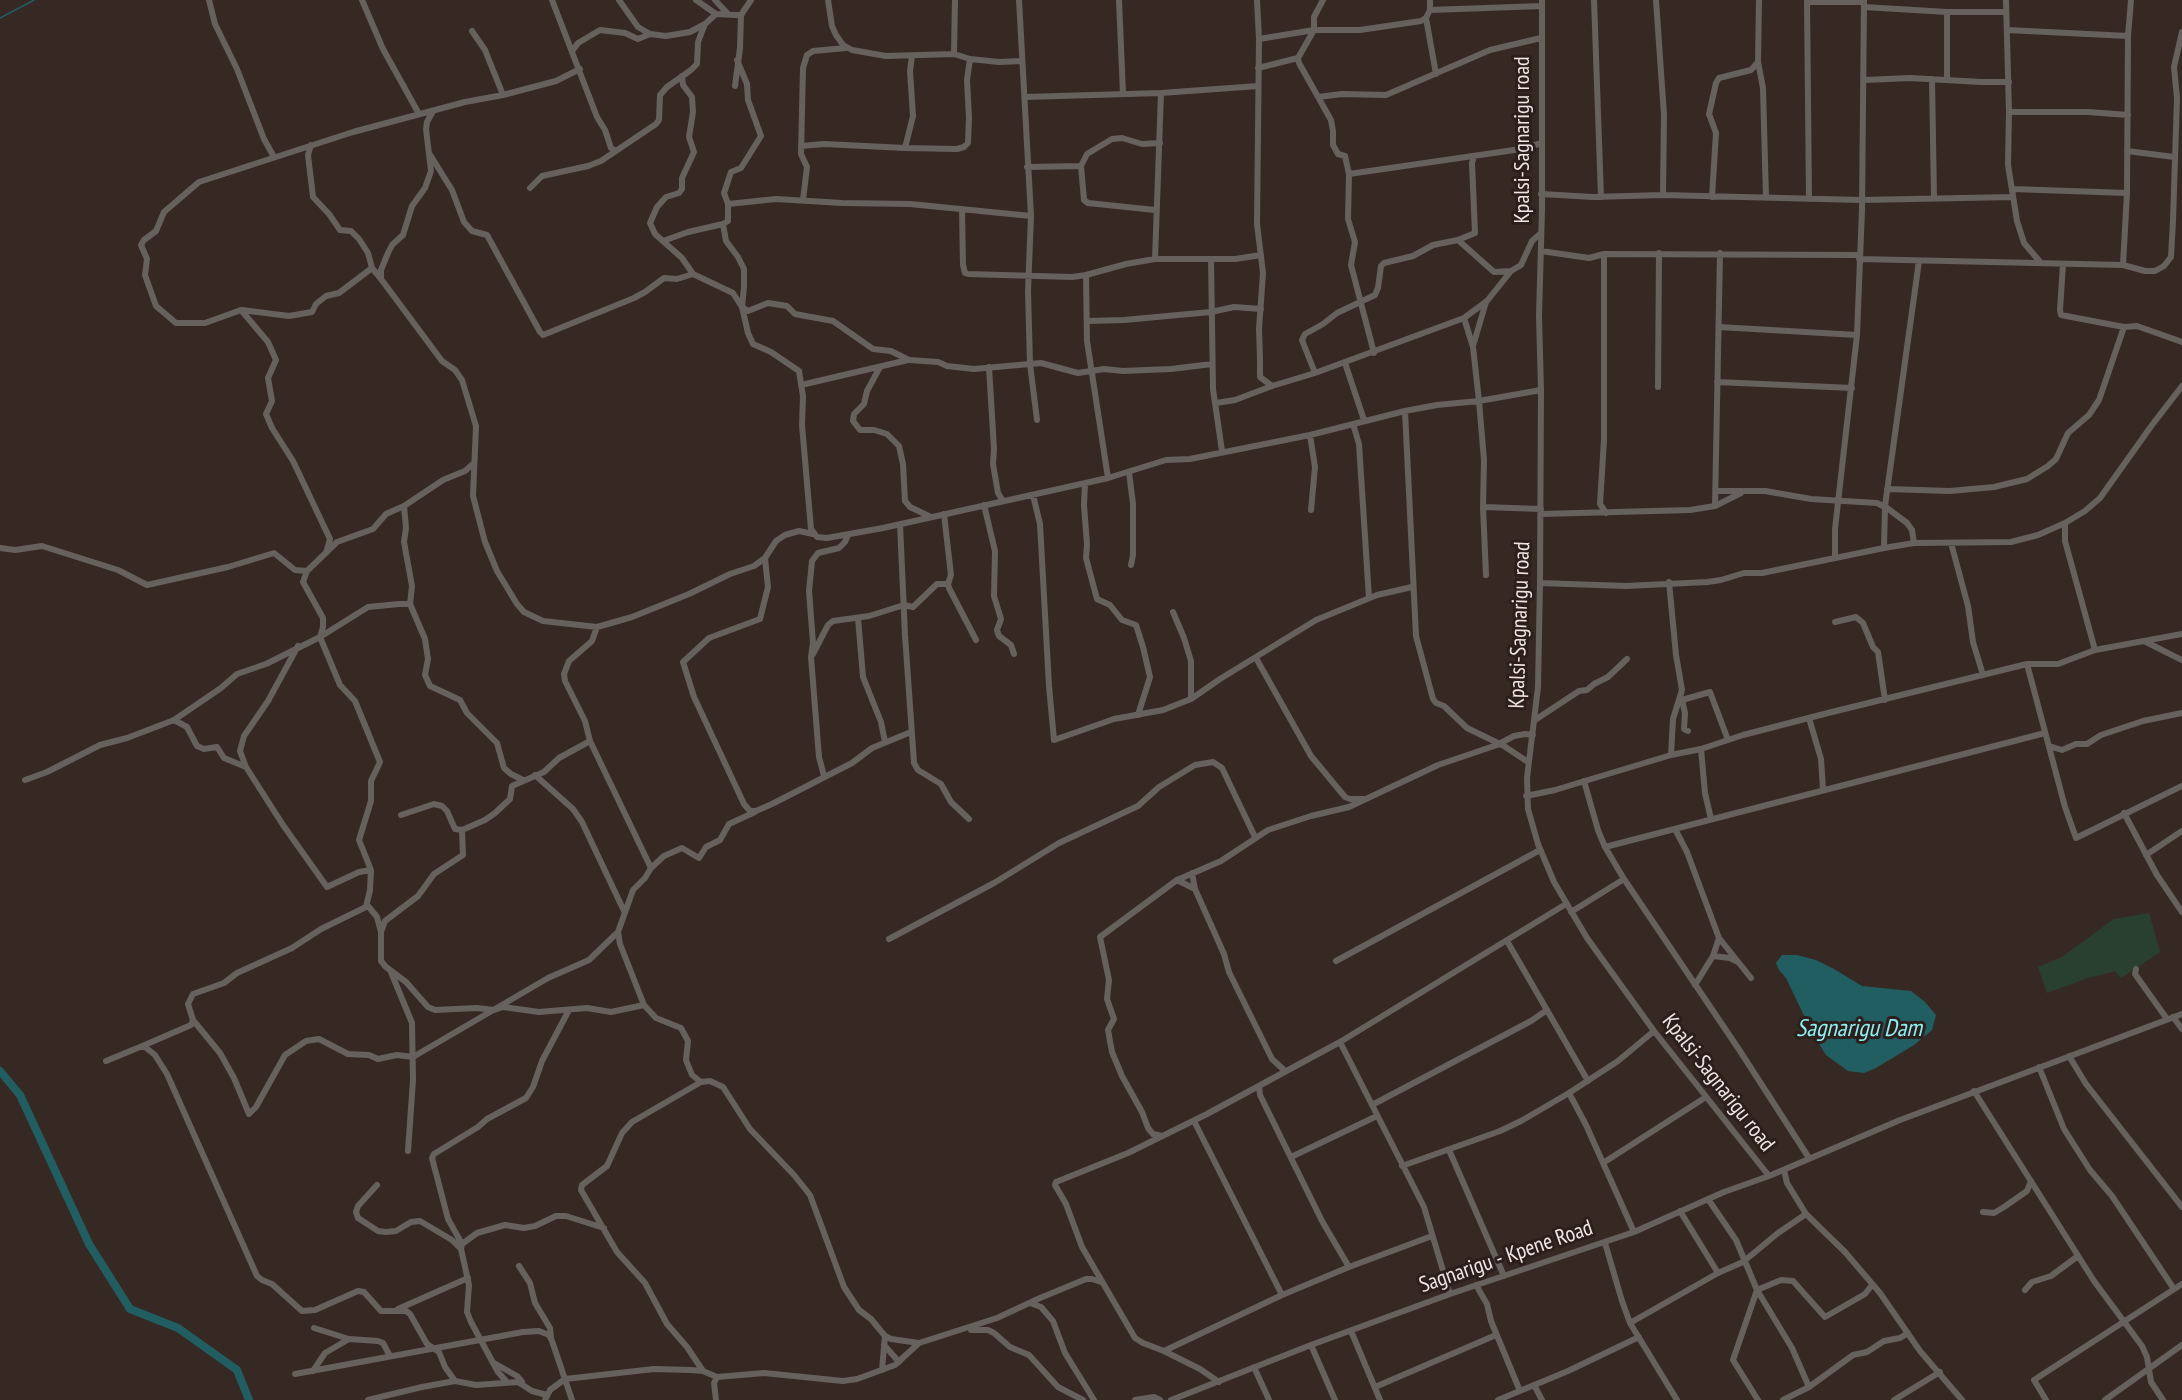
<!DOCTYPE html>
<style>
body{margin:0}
canvas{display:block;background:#362924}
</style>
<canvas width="2182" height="1400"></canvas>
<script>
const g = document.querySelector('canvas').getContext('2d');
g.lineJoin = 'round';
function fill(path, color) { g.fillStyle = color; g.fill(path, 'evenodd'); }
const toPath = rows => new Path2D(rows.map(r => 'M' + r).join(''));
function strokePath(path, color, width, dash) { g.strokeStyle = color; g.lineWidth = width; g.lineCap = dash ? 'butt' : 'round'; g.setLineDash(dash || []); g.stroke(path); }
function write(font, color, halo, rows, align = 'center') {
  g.font = font + ' "PT Sans Narrow",sans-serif'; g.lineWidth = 6; g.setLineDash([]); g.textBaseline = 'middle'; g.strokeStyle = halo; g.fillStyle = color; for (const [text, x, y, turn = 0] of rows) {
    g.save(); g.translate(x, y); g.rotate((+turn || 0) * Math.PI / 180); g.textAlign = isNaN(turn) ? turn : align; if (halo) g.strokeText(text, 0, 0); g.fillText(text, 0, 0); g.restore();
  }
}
const green = toPath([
 [2149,913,2160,952,2121,978,2115,971,2088,978,2047,993,2038,967,2062,957,2114,919]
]);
const water = toPath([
 [1782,955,1797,955,1816,960,1834,969,1862,986,1911,991,1925,1002,1936,1015,1932,1030,1914,1045,1876,1068,1864,1073,1848,1071,1826,1055,1813,1034,1786,978,1779,970,1776,963]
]);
const stream = toPath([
 [0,18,34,0]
]);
const river = toPath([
 [0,1071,20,1095,89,1244,130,1309,178,1328,237,1370,249,1400]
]);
const minor = toPath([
 [209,0,215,24,237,69,264,139,274,157],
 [362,0,383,49,419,114],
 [552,0,597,117,605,130,611,148,616,151],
 [619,0,638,27,650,34,666,36,690,32,705,24,716,14],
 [696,0,716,14,736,15,741,15,751,0],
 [715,0,728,14],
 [828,0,832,26,836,35,843,45,852,50,886,56,954,54,970,59,999,62,1022,61],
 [1019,0,1031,216,1028,291,1030,364,1037,420],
 [1119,0,1123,94],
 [1257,0,1259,39,1257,224,1263,273,1259,329,1260,359,1260,377,1272,386],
 [1323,0,1314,17,1314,30,1298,58,1299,63,1331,120,1333,131,1333,145,1338,154,1345,156,1349,174],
 [1542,0,1542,210,1539,316,1541,390,1540,583,1538,687,1527,778,1528,809,1538,844,1554,882,1587,938,1654,1031,1769,1176],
 [1594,0,1601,197],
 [1656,0,1664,115,1663,195],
 [1759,0,1758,62,1763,88,1766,198],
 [1807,0,1809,199],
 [2006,0,2009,112,2088,112,2128,115],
 [1807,2,1864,2],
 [1864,7,1947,12,2006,12],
 [1430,10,1542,6],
 [1426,18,1436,74],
 [2007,30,2128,36],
 [472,31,485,50,503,95],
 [1259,39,1314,30,1360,30,1421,21,1426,18,1430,10,1430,0],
 [573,50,578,43,600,30,625,33,638,39,650,34],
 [954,54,955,0],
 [1258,68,1298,58],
 [682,76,683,85,692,97,693,112,689,137,694,152,682,178,682,189,679,193,666,197,657,207,650,223,655,234,682,258,693,274],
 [1932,79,1934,198],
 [1947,79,1947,12],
 [1864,80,1910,78,1981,82,2009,82],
 [735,86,740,48,741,15],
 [1025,97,1161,93,1258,86],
 [1318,97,1342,94,1386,95,1490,50,1541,38],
 [433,111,427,122,426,129,431,171,425,188,412,206,403,235,392,245,388,253,381,270,381,279,442,361,455,370,462,380,476,426,473,496,485,542,497,571,517,604,524,612,543,621,597,627,632,617,689,594,730,574,754,566,765,558,776,541,785,535,799,531,813,534],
 [2009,112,2008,165,2017,221,2024,243,2041,263],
 [311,145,308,155,313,197,329,214,340,230,351,231,359,239,368,253,372,268,381,279],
 [801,146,824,144,905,148,957,149,964,147,968,143,969,118,967,80,970,59],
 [905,148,913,116,910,71,912,56],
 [2127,151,2174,157],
 [429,153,452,190,464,222,472,231,487,235,540,332,543,335,634,298,645,292,664,278,677,279,693,274,733,293,742,307,748,333,753,344,771,352,799,371,803,396,802,425,811,529,817,537,827,538,883,528,1108,478,1166,460,1190,459,1310,435,1405,411,1437,405,1479,401,1541,390],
 [1027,167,1081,166],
 [530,188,542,176,588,166,601,161,656,124,659,120,660,95,667,87,691,70,697,64,698,42,705,24],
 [2012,189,2127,193],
 [1541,194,1593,197,1663,195,1861,200,2013,197],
 [1712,197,1716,133,1709,114,1716,83,1719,78,1751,70,1758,62],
 [803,200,807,167,801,154,803,68,807,55,813,51,846,48],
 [728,204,724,193,731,172,741,168,761,136,748,100,747,84,737,60],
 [962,209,963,265,965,273,968,274,1072,277,1086,275,1126,264,1155,259,1235,259,1261,255],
 [1155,210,1088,203,1084,200,1081,166,1087,154,1112,139,1122,138,1142,144,1160,143],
 [723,224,726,241,738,257,744,269,744,287,742,307,748,311,768,303,787,306,795,314,833,321,873,349,891,351,909,360,938,362,947,366,974,369,1041,363,1078,373,1104,369,1123,371,1171,369,1212,364],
 [1458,240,1494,272,1511,271],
 [663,241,688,232,723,224,728,221,728,204,776,199,842,203,910,204,1031,216],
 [1541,251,1589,258,1604,254,1859,255],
 [1604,254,1604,440,1600,504,1606,513],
 [1155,259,1161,93],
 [1211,259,1213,389,1222,451],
 [1859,259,2123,265,2145,271,2155,271,2164,266,2171,257,2173,221,2177,98,2174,67,2182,32],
 [2063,264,2060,310,2061,315,2124,327,2137,326,2182,342],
 [2123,265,2127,193,2128,36,2131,0],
 [1086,275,1087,341,1108,478],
 [242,310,289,316,312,312,316,304,326,296,339,293,372,268],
 [1464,318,1473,347,1479,401,1484,460,1483,507,1486,575],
 [1088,321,1124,320,1211,312,1234,307,1261,309],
 [1719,327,1857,335],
 [1473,346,1486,302],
 [1374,353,1351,265,1355,242,1348,219,1349,174,1521,149,1542,143],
 [1345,363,1364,420],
 [880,367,867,391,864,404,854,414,853,421,860,430,874,430,887,434,899,446,903,464,905,501,910,507,931,517],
 [989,367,994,449,993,464,998,493,1003,501],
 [1315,373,1302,340,1305,334,1323,324,1337,313,1375,295,1378,288,1381,266,1384,263,1413,256,1433,245,1458,240,1475,233,1472,163,1474,156],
 [1717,382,1852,388],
 [801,385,908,360],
 [1658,387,1659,253],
 [1216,403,1235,400,1272,386,1315,373,1464,318,1487,301,1511,271,1521,265,1532,241,1541,233],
 [1405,411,1416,636,1433,699,1436,703,1444,706,1467,728,1504,746,1528,762],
 [1353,424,1359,444,1369,598],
 [1310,435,1315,467,1311,510],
 [1129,472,1133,504,1133,555,1131,565],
 [1085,483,1084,505,1087,544,1086,558,1097,599,1110,605,1122,620,1136,625,1143,647,1150,677,1138,715],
 [1887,489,1950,491,1994,487,2027,479,2048,466,2056,459,2068,433,2089,415,2099,400,2124,327],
 [1716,491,1765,491,1811,499,1877,503,1887,508,1907,523,1912,530,1914,543,2011,542,2038,535,2065,523],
 [1033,495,1040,524,1049,686,1054,740,1114,719,1163,710,1191,699,1220,679,1316,620,1377,595,1412,587],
 [984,505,995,551,994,596,1001,619,997,630,999,636,1011,645,1014,654],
 [404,506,406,528,404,542,412,586,410,604,425,639,428,659,425,675,430,686,460,700,467,713,497,743,504,768,511,774,523,780],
 [1715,506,1720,253],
 [1483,507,1541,509],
 [944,514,951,575,948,584,949,588,976,640],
 [1541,514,1690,510,1715,506,1741,493],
 [900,524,905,635,914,763,918,770,941,784,951,802,969,819],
 [1951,543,1968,606,1973,642,1983,675],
 [0,548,15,550,42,546,118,570,147,585,228,567,274,553,295,570,307,571],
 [1884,548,1885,506,1919,261],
 [326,553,330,539,293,461,272,428,266,414,272,401,268,378,276,360,268,342,241,310,205,323,176,323,156,306,145,275,147,259,141,245,144,240,156,231,164,212,199,182,353,132,465,102,503,95,556,81,580,69],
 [765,558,768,587,760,619,709,638,683,662,694,697,744,804,750,811,756,811,772,804,852,763,872,748,911,732],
 [1835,558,1835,529,1857,335,1862,210,1864,0],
 [1669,582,1676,655,1682,690,1673,719,1671,755],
 [1540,583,1626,586,1707,582,1721,580,1744,573,1762,573,1884,548,1914,543],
 [1173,612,1184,638,1191,661,1191,699],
 [858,618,863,677,881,722,885,742],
 [1835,622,1856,617,1863,623,1873,647,1878,652,1885,700],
 [597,627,592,641,569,661,564,674,565,681,585,721,590,741,651,868,645,878,633,890,618,932,620,944,644,1005],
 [2146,642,2182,660],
 [298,646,268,701,244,736,240,751,246,767,283,825,327,887,359,872,371,870],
 [2095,650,2065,541,2065,523,2085,511,2100,498,2152,425,2182,386],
 [813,654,828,625,833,621,869,616,904,605,913,607,937,584,948,584],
 [1256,658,1311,756,1345,797,1350,799,1364,799],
 [2027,664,2065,807,2076,838,2182,786],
 [1809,718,1821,759,1823,789],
 [174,720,187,727,197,746,204,749,217,747,224,758,246,767],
 [1535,720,1579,691,1587,690,1594,684,1608,677,1627,659],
 [1688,731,1684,729,1685,713,1682,700,1710,692,1728,740],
 [2049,746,2062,750,2076,744,2087,744,2101,735,2143,721,2182,713],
 [1701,749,1705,793,1711,819],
 [535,775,573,809,582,822,624,911],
 [824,776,819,757,811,657,813,643,809,591,812,561,818,553,839,548,845,542,848,535],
 [25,780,47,772,100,745,127,738,174,720,221,688,237,674,266,664,320,637,323,627,323,618,303,582,307,571,337,542,373,529,386,514,404,506,443,480,465,471,474,463],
 [1584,781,1598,830,1605,847,1624,879,1738,1048,1809,1158],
 [1526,796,1555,790,1671,755,1701,749,1743,735,1828,713,2027,664,2058,664,2095,650,2182,634],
 [2124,813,2157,875,2182,912],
 [401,815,434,804,442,806,447,811,455,829,462,830,485,820,495,813,510,799,512,786,544,772,559,758,590,741],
 [1675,829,1687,852,1719,938,1751,978],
 [1605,847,2045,733],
 [2146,855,2182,831],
 [651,868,664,856,682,848,699,858,706,847,720,840,729,824,755,812],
 [1192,873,1195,889,1224,954,1229,972,1272,1059,1285,1071],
 [1177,880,1195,889],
 [366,907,370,890,371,870,359,840,371,801,371,781,380,762,355,701,340,685,320,637,368,607,399,604,410,604],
 [1571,912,1624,879],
 [381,932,385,921,418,896,434,874,463,855,462,830],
 [889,939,994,883,1059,843,1138,806,1159,787,1195,765,1213,762,1222,768,1255,837],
 [1507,941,1588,1081],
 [1713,956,1719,938],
 [1336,961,1540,850],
 [2136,969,2135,974,2167,1019],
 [391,972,412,1023,413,1080,408,1151],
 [1695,985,1713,956,1730,958,1736,961],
 [2173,1017,2182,1029],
 [193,1020,220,1053,234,1078,249,1114,256,1107,285,1055,306,1041,319,1039,348,1054,369,1055,378,1059,397,1055,413,1057,548,978,589,960,618,932],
 [1340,1042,1424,1207,1450,1294],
 [140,1047,191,1025,193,1020,188,1004,193,994,224,983,237,973,292,948,321,929,368,906,377,917,381,932,381,961,386,967,406,982,428,1007,435,1010,477,1008,494,1010,503,1007,539,1012,587,1008,611,1012,644,1005,656,1018,681,1028,688,1041,686,1060,692,1075,701,1082,710,1081,723,1087,750,1129,794,1175,810,1195,844,1287,859,1310,871,1319,885,1336,891,1339,919,1343],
 [2069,1056,2086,1084,2182,1207],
 [106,1061,140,1047,145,1047,155,1055,167,1074,257,1276,262,1280,272,1284,302,1311,315,1310,358,1291,364,1292,381,1311,406,1311,410,1314,427,1344,439,1352,445,1367,455,1381],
 [2039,1067,2064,1129,2090,1170,2112,1196,2174,1289],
 [701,1082,632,1122,622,1133,607,1166,582,1185,581,1190,617,1252,645,1283,667,1324,687,1347,703,1371],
 [1259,1086,1260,1095,1322,1221,1349,1267],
 [1974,1091,2094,1281,2142,1346,2147,1357,2151,1382,2163,1400],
 [1569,1093,1586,1125,1634,1232],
 [1372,1105,1531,1021,1547,1010],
 [1194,1121,1282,1295],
 [1162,1136,1153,1134,1148,1128,1142,1112,1122,1076,1112,1052,1108,1030,1114,1019,1107,999,1109,980,1100,937,1177,880,1221,861,1268,830,1311,816,1349,807,1438,765,1497,745,1514,736,1525,734,1533,735],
 [1449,1150,1504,1276],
 [1291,1157,1377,1116],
 [1603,1163,1706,1097],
 [1402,1166,1500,1131,1521,1121,1569,1093,1618,1061,1654,1031],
 [1784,1170,1787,1183,1806,1214,1845,1252,1880,1293,1920,1351,1962,1400],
 [377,1185,358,1206,356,1212,358,1218,378,1231,386,1232,396,1231,411,1222,420,1221,452,1240,461,1249],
 [1708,1199,1736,1240,1757,1290,1792,1348,1809,1387],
 [1680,1211,1718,1273],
 [1983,1212,1994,1213,2004,1207,2027,1191,2031,1181],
 [1605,1243,1622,1301,1630,1323,1677,1400],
 [462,1244,448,1219,432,1158,434,1154,478,1127,487,1119,526,1098,533,1087,542,1061,569,1010],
 [519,1266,530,1283,535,1303,550,1328,551,1337],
 [1476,1285,1487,1304,1491,1321,1520,1391],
 [2025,1290,2032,1282,2051,1276,2078,1256],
 [1030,1303,1041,1307,1053,1321,1065,1353,1094,1400],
 [398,1309,468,1278],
 [1630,1323,1718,1273,1743,1262,1778,1233,1806,1214],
 [314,1328,349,1339],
 [971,1330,988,1330,994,1333,1010,1347,1029,1355,1058,1387,1083,1400],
 [1351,1331,1380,1400],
 [884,1345,899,1362],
 [1311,1345,1335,1400],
 [1164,1351,1282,1295,1349,1267,1432,1236],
 [494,1363,517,1376,522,1382],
 [1254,1367,1269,1400],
 [882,1370,885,1336],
 [313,1371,325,1353,349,1339,378,1341,383,1343,390,1356],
 [295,1374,523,1332,539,1331,549,1335,552,1341,572,1400],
 [506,1381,498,1372,471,1322,467,1312,469,1285,461,1249,462,1244,477,1233,505,1225,524,1228,535,1226,556,1216,566,1216,604,1228],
 [1219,1382,1200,1369,1164,1351,1143,1343,1135,1338,1082,1247,1066,1204,1055,1185,1056,1182,1128,1153,1207,1114,1340,1042,1566,904],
 [1534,1385,1542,1400],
 [1375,1387,1496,1335],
 [368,1400,422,1387,455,1381,476,1385,518,1382,532,1391,547,1395],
 [545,1400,550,1390,565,1379,654,1369,691,1370,703,1371,717,1377,764,1373,843,1381,857,1379,895,1365,919,1343,997,1318,1040,1298,1086,1279,1092,1279,1101,1282],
 [716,1400,714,1383,717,1377],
 [1135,1400,1154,1397,1160,1400],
 [1171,1400,1311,1345,1450,1294,1634,1232,1724,1192,1769,1176,1900,1120,2182,1014],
 [1498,1400,1568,1371,1639,1337],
 [1758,1400,1733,1360,1757,1290,1781,1280,1793,1281,1825,1317,1865,1294,1872,1285],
 [1783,1400,1809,1387,1853,1355,1867,1352,1884,1341,1900,1338,1908,1333],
 [1894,1400,1940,1372],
 [2046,1400,2034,1380,2182,1284],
 [2105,1400,2182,1345]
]);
const streetNames = [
 ["Kpalsi-Sagnarigu road",1523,140,-90],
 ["Kpalsi-Sagnarigu road",1520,625,-88],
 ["Kpalsi-Sagnarigu road",1718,1083,52],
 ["Sagnarigu - Kpene Road",1506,1257,-19]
];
const waterNames = [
 ["Sagnarigu Dam",1859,1029]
];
fill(green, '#294031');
fill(water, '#215e62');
strokePath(stream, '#215e62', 1.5);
strokePath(river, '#215e62', 8);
strokePath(minor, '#66615d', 6);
write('22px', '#efe6e3', '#2c1f1b', streetNames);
write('italic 24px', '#8deff4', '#2c1f1b', waterNames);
</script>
